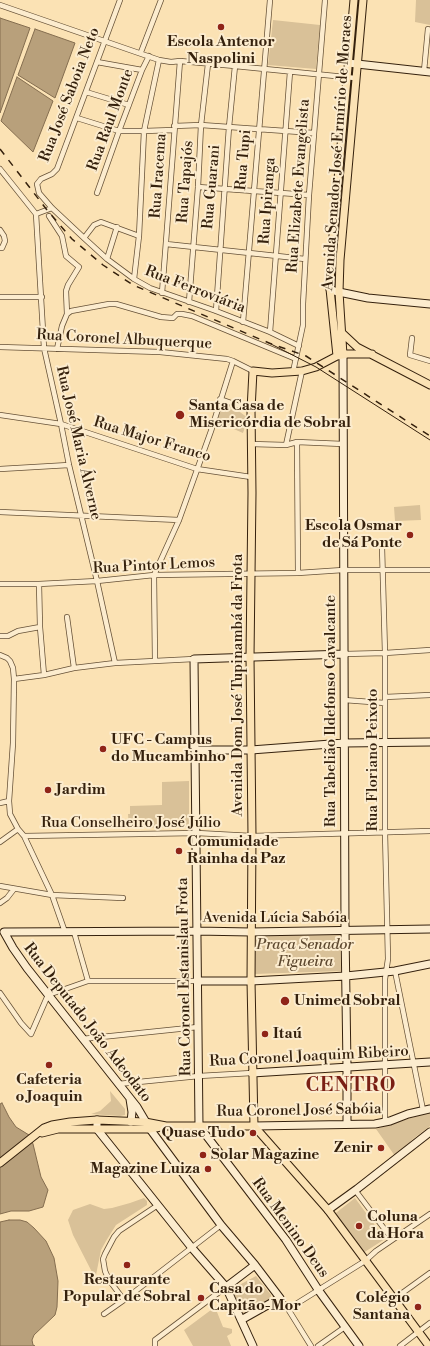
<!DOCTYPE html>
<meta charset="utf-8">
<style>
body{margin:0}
canvas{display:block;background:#fbe2b4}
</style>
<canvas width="430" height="1346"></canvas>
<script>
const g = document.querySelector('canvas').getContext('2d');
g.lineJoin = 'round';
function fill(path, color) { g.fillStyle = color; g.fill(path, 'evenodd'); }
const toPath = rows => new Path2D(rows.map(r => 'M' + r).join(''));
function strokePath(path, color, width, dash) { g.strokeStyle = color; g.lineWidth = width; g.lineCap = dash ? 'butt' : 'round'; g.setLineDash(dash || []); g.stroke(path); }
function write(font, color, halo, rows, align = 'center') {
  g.font = font + ' "Libre Bodoni",serif'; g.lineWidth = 4; g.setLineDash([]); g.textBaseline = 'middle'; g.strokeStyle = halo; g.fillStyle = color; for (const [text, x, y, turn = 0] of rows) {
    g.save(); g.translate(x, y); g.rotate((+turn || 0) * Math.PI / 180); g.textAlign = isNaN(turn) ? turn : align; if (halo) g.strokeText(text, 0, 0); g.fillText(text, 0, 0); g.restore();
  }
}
const green = toPath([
 [416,0,430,0,430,25,415,22],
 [273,20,320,25,316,69,268,65],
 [221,401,229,404,248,418,243,433,213,420],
 [420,505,421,520,395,521,394,507],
 [189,781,189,827,129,828,128,814,130,814,130,806,162,805,162,782],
 [340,934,341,971,255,974,254,935],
 [110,1091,125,1109,125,1115,120,1116,91,1114,100,1111,111,1101],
 [430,1112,430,1126,413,1139,395,1156,376,1129],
 [144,1198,147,1201,147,1205,116,1225,106,1241,101,1250,96,1275,94,1276,73,1235,68,1220,73,1210,90,1204,104,1209,112,1208,130,1203],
 [355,1198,385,1239,363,1253,332,1216],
 [256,1276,271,1295,270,1302,244,1316,230,1290],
 [215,1307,223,1327,232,1329,232,1333,227,1336,231,1346,193,1346,184,1330]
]);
const water = toPath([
 [0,18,30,28,0,113,0,18],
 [35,29,75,43,55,98,18,75,35,29],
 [17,77,53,101,33,152,1,121,17,77],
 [2,1103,9,1117,16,1127,29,1135,33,1144,41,1177,48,1190,43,1207,29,1211,11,1211,0,1214,0,1104,2,1103],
 [9,1220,20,1220,27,1222,34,1228,46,1241,54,1258,58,1281,57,1307,55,1315,34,1335,32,1340,33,1345,35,1346,0,1346,0,1222,9,1220]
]);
const street = toPath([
 [120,0,57,169,52,174,41,179,37,184,39,193,52,208,84,238,107,259,134,279,150,288,216,311,270,332,299,346],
 [0,5,159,60,171,62,180,61,235,66,355,78],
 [141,52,161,0],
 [97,62,142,70],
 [424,71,428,29],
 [86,92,129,105],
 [77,118,119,131,144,131,174,130],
 [174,126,201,125,314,133],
 [0,169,36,214],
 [198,187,309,195],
 [97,193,119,131,142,70,149,56],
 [36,214,44,348,61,424,69,465,97,581,115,663],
 [36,214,52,208],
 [49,216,62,236,66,256,79,267,68,285,66,291,67,314],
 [0,230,4,236,5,241,2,248,0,248],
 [84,238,94,225,101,222,139,236],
 [166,244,305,259],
 [107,259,117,227],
 [134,279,139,236,144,131,159,60],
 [162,293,180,61],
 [0,297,42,297],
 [189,302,198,187,201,125,208,64],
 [216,311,229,127,235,66],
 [243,322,270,0],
 [270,332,290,72],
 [412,338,410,355,430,361],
 [0,347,160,352,227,359,233,361,253,371],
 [57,349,62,326,67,314,71,311,109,304,116,304,161,317,173,318,177,314,182,314,192,316,296,359],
 [293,372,303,325,303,304,309,195,325,0],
 [220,399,251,410],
 [0,415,61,424,197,469,251,477],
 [297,442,298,573],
 [251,444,286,445,297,442,343,444],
 [286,445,302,371],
 [0,469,69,465],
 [0,512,179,520],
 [382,547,385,653,385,832,388,959,385,979,385,1122],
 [0,584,39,584,97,581,154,575,298,573,343,570,430,570],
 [39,584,40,627,44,675],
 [67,617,74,668],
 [0,636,8,636,18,631,40,627],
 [345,654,385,653,430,650],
 [0,655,7,658,10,661,13,668,14,679,13,743,9,801,10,814,18,829,24,836,52,895,65,932],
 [155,661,154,575,179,520,211,431,233,361],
 [14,679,44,675,74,668,115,663,194,659],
 [385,697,430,695],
 [344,700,385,703],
 [0,803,9,801],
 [24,836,197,833,252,836,430,831],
 [0,842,18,829],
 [0,886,52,895,123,898],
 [0,903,7,898,14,889],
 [74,932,88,981],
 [395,971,423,1110],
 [0,993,21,1023,31,1034,48,995,88,981,197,981],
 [82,1039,198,1027],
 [118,1084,199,1076,252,1073],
 [355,1190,392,1239],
 [280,1298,288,1309,311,1346],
 [394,1299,430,1273],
 [124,1300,109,1280,105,1271,103,1259,105,1254,114,1237,119,1231,158,1205],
 [288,1309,365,1261,376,1251,430,1214],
 [104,1314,124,1300,221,1225],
 [155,1346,155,1340,226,1287],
 [318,1346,345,1327],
 [400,1346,430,1323]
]);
const secondary = toPath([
 [348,63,430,72],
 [330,289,334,291,368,298,430,304],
 [343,355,345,930,347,1067,347,1124],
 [345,654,194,659,199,1126,286,1240,319,1291,359,1346],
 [196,750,251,750,344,743,430,742],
 [197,981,251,981,346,976,395,971,430,964],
 [252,1073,430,1062],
 [130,1099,132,1112,131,1122],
 [97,1120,97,1129,192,1248,226,1287,253,1346],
 [254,1126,375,1124,390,1121,408,1114,430,1109],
 [328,1210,357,1189,430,1132],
 [226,1287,255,1265],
 [241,1320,280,1298,255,1265,221,1225,150,1129,137,1107,27,968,13,948,4,932,196,931,251,932,430,929]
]);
const primary = toPath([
 [341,332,357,347,430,385],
 [372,354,347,354,337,356,316,367,302,371,272,373,253,371,251,410,252,493,250,657,252,836,251,981,254,1126,328,1210,429,1346],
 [343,355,339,292,340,260,363,0],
 [337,356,330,289,331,258,354,0],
 [42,1133,58,1129,150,1129,161,1127],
 [0,1163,44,1128,52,1125,70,1122,97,1120,145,1122,166,1126,254,1126]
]);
const tram = toPath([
 [269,343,316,367,430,440]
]);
const rail = toPath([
 [0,149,47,210,72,239,103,265,133,285,269,343,306,356,430,436]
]);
const markers = [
 [221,27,4,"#8f2418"],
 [180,415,5,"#8f2418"],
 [410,535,4,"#8f2418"],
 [103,749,4,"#8f2418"],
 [48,790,4,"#8f2418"],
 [179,851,4,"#8f2418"],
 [285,1001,5,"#8f2418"],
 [265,1034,4,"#8f2418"],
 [49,1065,4,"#8f2418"],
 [253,1133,4,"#8f2418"],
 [381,1148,4,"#8f2418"],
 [203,1155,4,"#8f2418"],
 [208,1169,4,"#8f2418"],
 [359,1226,4,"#8f2418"],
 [127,1265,4,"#8f2418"],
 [201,1298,4,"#8f2418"],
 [418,1307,4,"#8f2418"]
];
const poiNames = [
 ["Escola Antenor",221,42,"center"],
 ["Naspolini",221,59,"center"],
 ["Santa Casa de",189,406],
 ["Misericórdia de Sobral",189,423],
 ["Escola Osmar",402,526,"right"],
 ["de Sá Ponte",402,543,"right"],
 ["UFC - Campus",111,740],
 ["do Mucambinho",111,757],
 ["Jardim",56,790],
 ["Comunidade",187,842],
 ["Rainha da Paz",187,859],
 ["Unimed Sobral",294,1001],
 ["Itaú",273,1034],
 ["Cafeteria",49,1080,"center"],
 ["o Joaquin",49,1097,"center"],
 ["Quase Tudo",245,1133,"right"],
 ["Zenir",373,1148,"right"],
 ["Solar Magazine",211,1155],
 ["Magazine Luiza",200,1169,"right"],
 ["Coluna",367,1217],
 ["da Hora",367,1234],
 ["Restaurante",127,1280,"center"],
 ["Popular de Sobral",127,1297,"center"],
 ["Casa do",209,1289],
 ["Capitão-Mor",209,1306],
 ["Colégio",410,1298,"right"],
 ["Santana",410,1315,"right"]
];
const streetNames = [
 ["Rua José Saboia Neto",70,95,-69],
 ["Rua Raul Monte",111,120,-70],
 ["Avenida Senador José Ermírio de Moraes",338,153,-86],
 ["Rua Tupi",244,160,-85],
 ["Rua Iracema",159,176,-86],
 ["Rua Tapajós",186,182,-86],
 ["Rua Elizabete Evangelista",299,186,-86],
 ["Rua Guarani",212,187,-85],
 ["Rua Ipiranga",268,201,-86],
 ["Rua Ferroviária",195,290,21],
 ["Rua Coronel Albuquerque",124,340,3],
 ["Rua Major Franco",152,440,17],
 ["Rua José Maria Álverne",78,443,77],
 ["Rua Pintor Lemos",154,566,-3],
 ["Avenida Dom José Tupinambá da Frota",238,685,-90],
 ["Rua Tabelião Ildefonso Cavalcante",331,711,-90],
 ["Rua Floriano Peixoto",373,760,-90],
 ["Rua Conselheiro José Júlio",131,823],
 ["Avenida Lúcia Sabóia",275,918],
 ["Rua Coronel Estanislau Frota",185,977,-91],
 ["Rua Deputado João Adeodato",87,1023,52],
 ["Rua Coronel Joaquim Ribeiro",309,1057,-3],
 ["Rua Coronel José Sabóia",299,1111,-1],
 ["Rua Menino Deus",290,1228,54]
];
const parkNames = [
 ["Praça Senador",305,945],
 ["Figueira",305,962]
];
const districtNames = [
 ["CENTRO",351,1086]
];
fill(green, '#d9c198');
fill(water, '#b8a07b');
strokePath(water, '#846d4f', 1);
strokePath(street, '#665137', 6);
strokePath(secondary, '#35210d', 9);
strokePath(primary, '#35210d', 9);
strokePath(street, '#fcecce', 4.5);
strokePath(secondary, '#fcecce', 7);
strokePath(primary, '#fbe2b4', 7);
strokePath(tram, '#35210d', 1);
strokePath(rail, '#35210d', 1.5, [7, 7]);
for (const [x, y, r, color] of markers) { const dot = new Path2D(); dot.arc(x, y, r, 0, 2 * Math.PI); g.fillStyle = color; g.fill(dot); strokePath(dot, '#fcecce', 1.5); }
write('bold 15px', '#35210d', '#fcecce', poiNames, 'left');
write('15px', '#35210d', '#fcecce', streetNames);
write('italic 15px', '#5e4930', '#fcecce', parkNames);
g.letterSpacing = '1px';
write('bold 19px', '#7a1f14', '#fcecce', districtNames);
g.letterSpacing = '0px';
</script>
